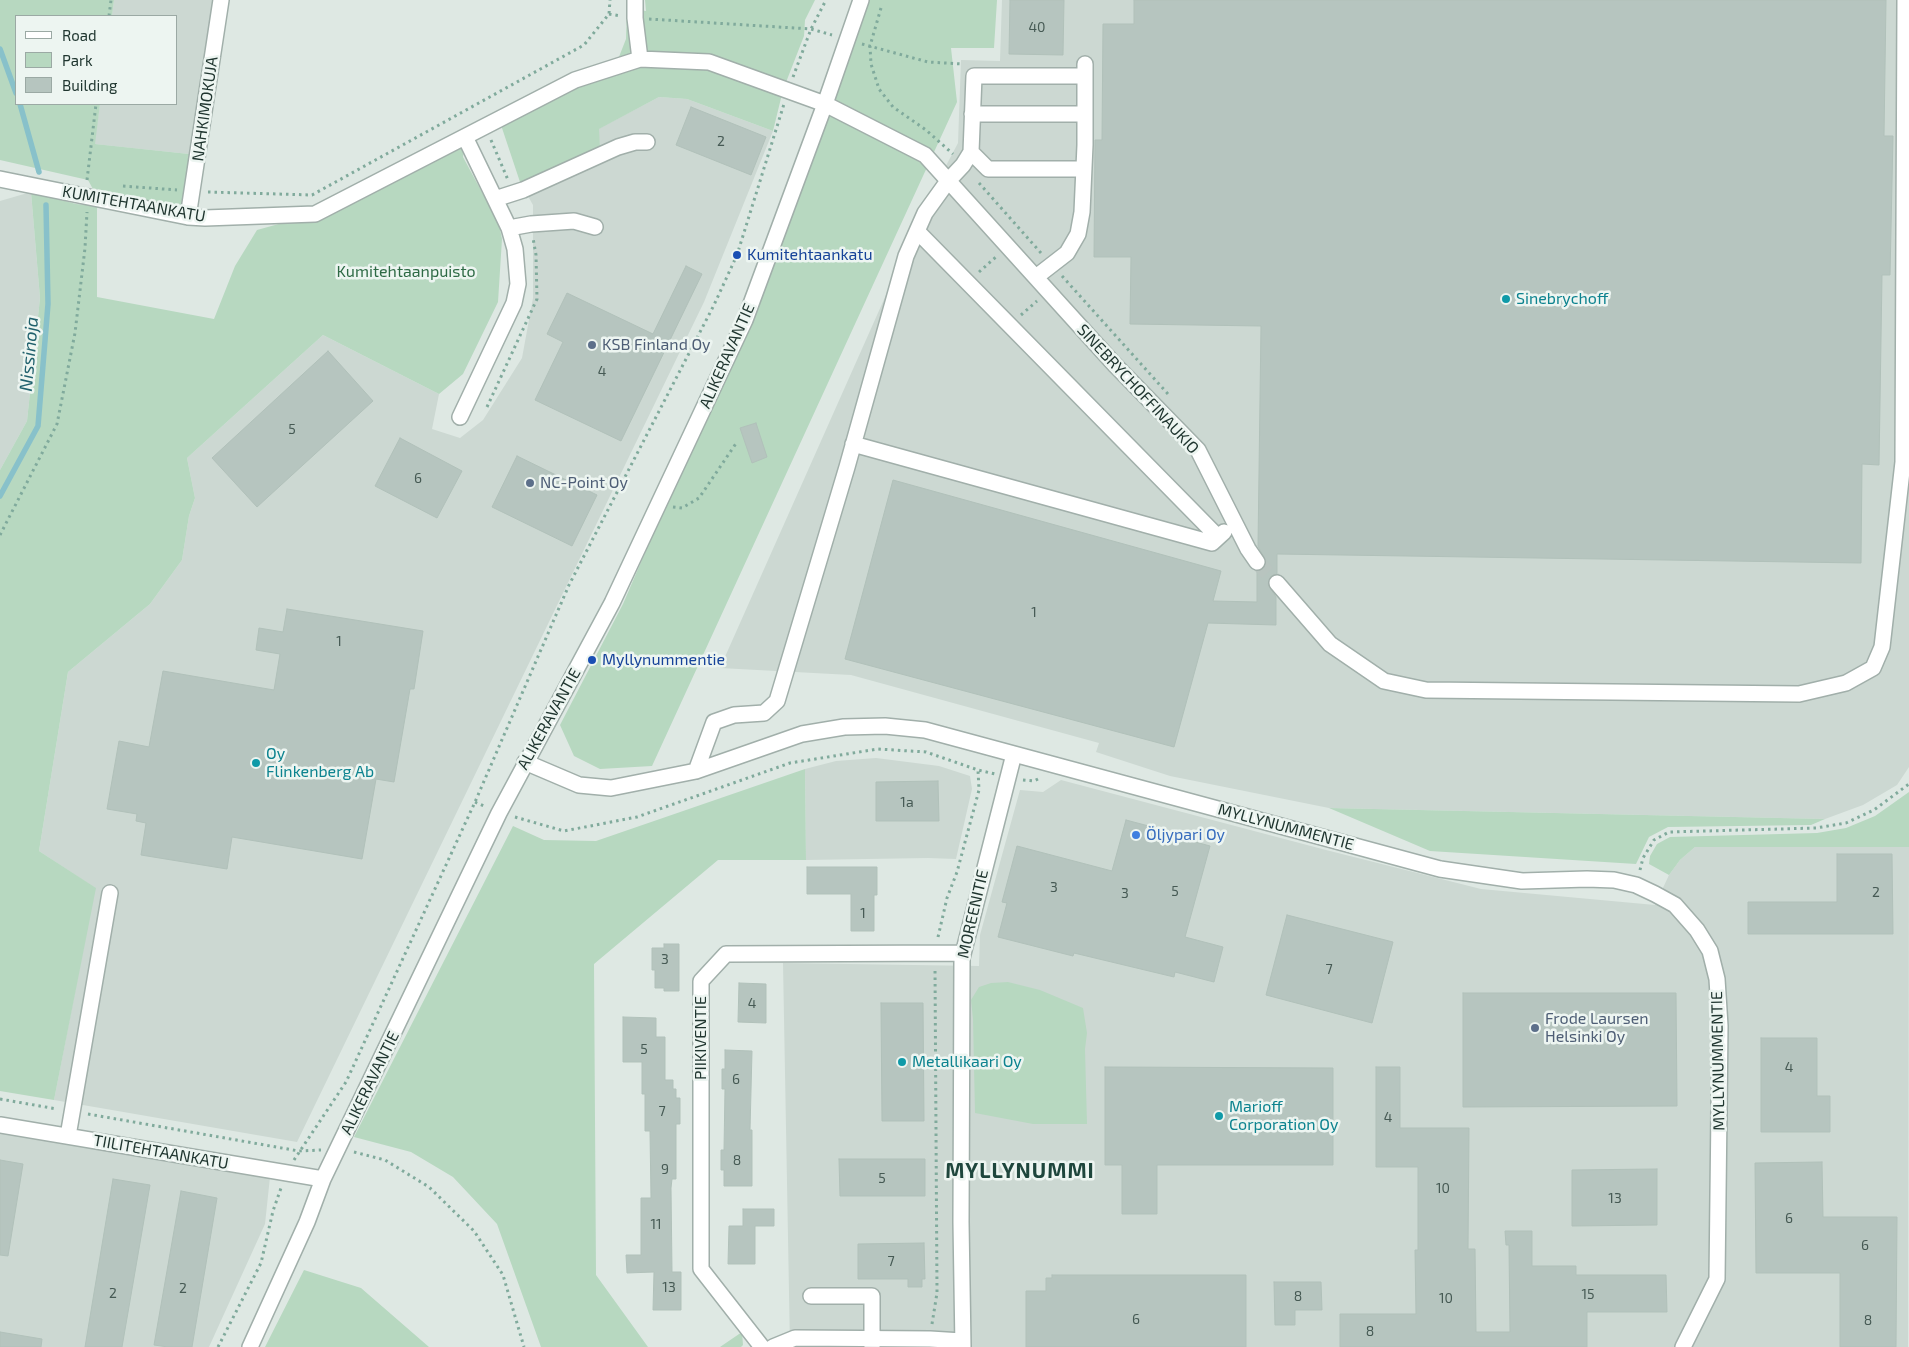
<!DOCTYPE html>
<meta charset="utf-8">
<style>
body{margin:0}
#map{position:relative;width:1909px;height:1347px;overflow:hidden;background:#dee8e3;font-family:"Exo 2",sans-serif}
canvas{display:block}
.legend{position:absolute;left:15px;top:15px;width:162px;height:90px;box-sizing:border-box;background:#edf5f1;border:1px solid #9ba9a4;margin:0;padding:6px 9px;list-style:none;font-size:15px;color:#203630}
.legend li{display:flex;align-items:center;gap:10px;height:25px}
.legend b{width:25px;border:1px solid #9ba9a4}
</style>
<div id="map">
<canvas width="1909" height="1347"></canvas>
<ul class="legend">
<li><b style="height:6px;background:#fff"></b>Road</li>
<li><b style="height:14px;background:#b7d8c0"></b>Park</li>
<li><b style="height:14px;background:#b6c5bf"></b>Building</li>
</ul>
</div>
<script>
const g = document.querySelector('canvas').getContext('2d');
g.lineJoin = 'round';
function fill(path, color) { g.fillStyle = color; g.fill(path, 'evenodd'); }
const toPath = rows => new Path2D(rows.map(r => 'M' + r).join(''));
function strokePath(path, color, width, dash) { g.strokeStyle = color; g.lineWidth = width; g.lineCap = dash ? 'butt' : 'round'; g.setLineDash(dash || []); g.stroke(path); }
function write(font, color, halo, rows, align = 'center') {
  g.font = font + ' "Exo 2",sans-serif'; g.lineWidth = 5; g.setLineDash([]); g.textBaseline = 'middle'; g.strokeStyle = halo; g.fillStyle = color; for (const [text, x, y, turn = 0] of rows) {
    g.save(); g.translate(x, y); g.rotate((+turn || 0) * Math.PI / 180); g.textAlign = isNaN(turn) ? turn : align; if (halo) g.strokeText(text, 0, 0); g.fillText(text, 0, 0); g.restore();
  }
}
const built = toPath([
 [114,0,213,0,189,154,94,144,100,104,176,104,176,16,112,16],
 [1002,0,1909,0,1909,767,1897,785,1863,805,1825,819,1329,808,1170,776,1096,752,1099,743,851,675,720,668,930,196,958,143,961,60,1000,61],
 [659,97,687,99,773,131,704,302,297,1142,54,1100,95,888,39,851,68,672,150,604,182,560,189,516,195,498,187,458,323,335,439,394,432,429,460,438,483,420,522,358,533,298,533,205,520,182,600,147,598,129],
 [31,192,40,298,27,421,0,470,0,201],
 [876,758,939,766,970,776,972,789,956,859,928,858,806,860,805,769,836,761],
 [1061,780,1326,850,1481,889,1655,905,1669,875,1680,860,1695,847,1909,847,1908,1347,790,1347,783,963,979,966,980,935,1020,790,1043,792],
 [0,1130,270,1177,265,1224,209,1347,0,1347]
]);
const green = toPath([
 [0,0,114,0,112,16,16,16,16,104,100,104,95,144,189,154,186,211,94,191,88,180,0,160],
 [645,0,815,0,805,20,804,36,783,90,773,131,687,99,659,97,599,129,600,147,520,182,499,119,615,67,626,39,627,8,646,11],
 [858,0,997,0,994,48,951,48,957,102,652,766,600,769,574,756,560,725,623,604,745,320],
 [465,137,463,157,499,224,502,239,498,302,463,374,439,394,323,335,187,458,195,498,189,516,182,560,150,604,68,672,39,851,96,888,54,1100,0,1091,0,470,27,421,40,298,31,192,76,204,97,206,97,297,214,319,235,266,257,230,315,214],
 [805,769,806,860,718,860,594,964,596,1275,648,1347,541,1347,497,1224,453,1177,411,1152,354,1137,513,826,544,840,596,841],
 [1909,792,1909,847,1695,847,1680,860,1669,875,1649,864,1650,856,1657,844,1670,837,1817,833,1846,828,1875,816],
 [1329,808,1825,819,1811,825,1668,827,1649,837,1636,864,1430,851],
 [1008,982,1040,990,1083,1008,1087,1033,1085,1049,1087,1124,1033,1124,975,1113,973,1019,971,1000,979,987,991,983],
 [304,1270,361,1288,429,1347,265,1347],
 [742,1332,743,1345,741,1347,720,1347]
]);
const stream = toPath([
 [0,49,16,93],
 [20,104,39,172],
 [0,496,38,426,48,304,46,205]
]);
const building = toPath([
 [1010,0,1064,0,1063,55,1009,54,1010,0],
 [1134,0,1886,0,1884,136,1893,136,1890,275,1882,275,1879,465,1862,464,1861,563,1277,554,1277,574,1271,576,1268,584,1276,597,1276,625,1208,623,1174,747,845,659,893,480,1221,571,1213,601,1257,602,1257,571,1263,569,1266,562,1258,546,1261,326,1130,324,1131,257,1094,257,1095,140,1102,140,1103,24,1134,24,1134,0],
 [691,107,766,137,751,175,676,145,691,107],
 [686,266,702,274,621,441,535,400,563,342,547,334,567,293,653,334,686,266],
 [328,351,373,401,257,507,212,458,328,351],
 [756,423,767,457,752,463,740,428,756,423],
 [400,438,462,471,437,518,375,486,400,438],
 [517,456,597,495,572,546,492,507,517,456],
 [287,609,423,631,414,689,410,689,394,782,376,779,362,859,232,837,227,869,141,855,146,823,136,821,137,814,107,809,119,741,149,747,163,671,274,690,280,654,256,650,259,628,283,632,287,609],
 [938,781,939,821,876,821,876,782,938,781],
 [1126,820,1160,829,1159,832,1210,846,1185,937,1223,947,1214,982,1175,972,1174,977,1074,953,1073,956,998,937,1007,903,1002,902,1017,846,1112,871,1126,820],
 [1837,854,1892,854,1893,934,1748,934,1748,902,1837,902,1837,854],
 [807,867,877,867,877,895,874,895,874,931,851,931,851,894,807,894,807,867],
 [1287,915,1393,942,1372,1023,1266,995,1287,915],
 [664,944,679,944,679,991,664,991,664,988,655,988,655,970,652,970,652,948,664,948,664,944],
 [739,983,766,984,766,1023,738,1022,739,983],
 [1463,993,1676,993,1677,1106,1463,1107,1463,993],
 [881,1003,923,1003,924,1121,882,1121,881,1003],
 [623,1017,656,1018,656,1037,665,1037,665,1080,673,1080,673,1089,676,1089,676,1098,680,1098,680,1124,676,1124,676,1179,672,1179,671,1188,672,1272,681,1272,681,1310,653,1310,654,1272,627,1273,626,1255,641,1255,641,1198,651,1198,650,1131,645,1131,645,1094,642,1094,642,1062,623,1062,623,1017],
 [1761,1038,1817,1038,1817,1096,1830,1096,1830,1132,1761,1132,1761,1038],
 [725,1050,752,1051,750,1130,752,1130,752,1186,724,1186,724,1170,721,1170,721,1150,724,1150,725,1089,722,1089,722,1069,725,1069,725,1050],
 [1105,1067,1333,1068,1333,1165,1157,1165,1157,1214,1122,1214,1122,1165,1105,1165,1105,1067],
 [1376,1067,1400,1067,1400,1128,1469,1128,1468,1249,1475,1249,1476,1332,1510,1332,1509,1245,1506,1245,1505,1231,1532,1231,1532,1266,1576,1266,1576,1275,1666,1275,1667,1312,1587,1312,1587,1347,1340,1347,1340,1314,1416,1314,1415,1250,1418,1250,1418,1167,1376,1167,1376,1067],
 [839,1159,925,1159,925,1196,840,1196,839,1159],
 [0,1160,23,1164,8,1256,0,1255,0,1160],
 [1822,1162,1823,1217,1897,1217,1896,1347,1840,1347,1840,1273,1756,1273,1755,1163,1822,1162],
 [1657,1169,1657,1225,1572,1226,1572,1170,1657,1169],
 [113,1179,150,1185,122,1347,85,1347,113,1179],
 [181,1191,217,1198,192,1347,168,1347,154,1345,181,1191],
 [743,1209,774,1209,774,1226,755,1226,755,1264,728,1264,729,1226,743,1226,743,1209],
 [924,1243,925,1279,922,1279,922,1287,908,1287,908,1279,858,1279,858,1244,924,1243],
 [1052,1275,1246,1275,1246,1347,1026,1347,1026,1291,1046,1291,1046,1278,1052,1278,1052,1275],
 [1274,1282,1321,1282,1322,1310,1295,1310,1295,1325,1275,1325,1274,1282],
 [0,1332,42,1339,41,1347,0,1347,0,1332]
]);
const minorTunnel = toPath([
 [1257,562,1277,583]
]);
const path = toPath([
 [881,8,870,46,871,64,879,89,893,107,926,130,953,154],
 [609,14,621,16],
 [109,16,111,0],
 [649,19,811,29,832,35],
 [862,44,928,62,963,64],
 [793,77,811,29,826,0],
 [491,140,508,180],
 [87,180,96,104],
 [979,183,1041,253],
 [123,186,177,190],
 [208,192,312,195,584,45,609,14,610,0],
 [979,272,997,256],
 [1062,276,1168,394],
 [1021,315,1037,301],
 [487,407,537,299,536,255,533,238],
 [673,507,682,508,699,498,737,442],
 [0,535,57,424,75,333,85,248,87,212],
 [1023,780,1034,781,1040,778],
 [475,802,486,807],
 [515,817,564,831,637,817,790,763,878,749,926,752,978,770,995,774],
 [1640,870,1643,858,1654,840,1669,832,1816,828,1846,823,1874,810,1909,784],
 [938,937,947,898,957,872,979,790,978,770],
 [0,1099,57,1109],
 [88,1114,299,1151,321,1150],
 [354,1152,385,1160,429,1187,474,1231,503,1275,524,1347],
 [294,1160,346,1082,475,802,569,585,714,305,737,255,784,104],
 [932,1324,937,1293,935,968],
 [218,1347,261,1263,273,1211,281,1188]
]);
const minor = toPath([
 [635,0,635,18,640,59],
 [972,114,1085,114],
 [971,152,988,169,1084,169],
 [0,179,188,217,205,218,315,214,575,80,640,59,709,62,825,104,925,155,1115,365,1198,450,1248,549,1257,562],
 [495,199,523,190,618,147,635,142,647,142],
 [188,217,221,0],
 [509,228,531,224,574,221,595,227],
 [917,231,1218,537],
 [1036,277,1067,253,1078,234,1082,212,1085,145,1085,64],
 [460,417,514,303,518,284,515,249,509,228,465,137],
 [853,444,1212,543,1224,532],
 [1277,583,1330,644,1384,681,1426,690,1799,694,1846,683,1873,668,1882,647,1903,462,1905,0],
 [525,762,579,785,611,788,696,771,802,734,844,727,885,726,925,730,1440,869,1522,881,1587,879,1614,880,1636,885,1655,894,1675,905,1697,930,1710,951,1717,979,1720,1026,1717,1279,1683,1347],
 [696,771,714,722,734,715,764,713,777,701,847,467,906,256,925,213,948,181,963,165,971,152,974,76,1085,76],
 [0,1125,323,1179],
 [68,1136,110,893],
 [811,1296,872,1296,872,1347],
 [250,1347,307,1222,323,1179,499,813,612,603,745,320,825,104,861,0],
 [762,1347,701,1269,701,981,726,954,963,953],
 [773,1347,795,1338,930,1339,962,1341],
 [963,1347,961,1222,962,958,1014,754]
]);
const markers = [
 [737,255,5,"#1a4fb4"],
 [1506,299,5,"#0f9aa8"],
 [592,345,5,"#5c6f8a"],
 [530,483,5,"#5c6f8a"],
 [592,660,5,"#1a4fb4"],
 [256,763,5,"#0f9aa8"],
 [1136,835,5,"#3f7fe0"],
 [1535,1028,5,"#5c6f8a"],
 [902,1062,5,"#0f9aa8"],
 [1219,1116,5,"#0f9aa8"]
];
const numberNames = [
 ["40",1037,27],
 ["2",721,141],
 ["4",602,371],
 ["5",292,429],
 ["6",418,478],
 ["1",1034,612],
 ["1",339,641],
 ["1a",907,802],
 ["3",1054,887],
 ["5",1175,891],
 ["2",1876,892],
 ["3",1125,893],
 ["1",863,913],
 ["3",665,959],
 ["7",1329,969],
 ["4",752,1003],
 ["5",644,1049],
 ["4",1789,1067],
 ["6",736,1079],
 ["7",662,1111],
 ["4",1388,1117],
 ["8",737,1160],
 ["9",665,1169],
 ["5",882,1178],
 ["10",1443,1188],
 ["13",1615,1198],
 ["6",1789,1218],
 ["11",656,1224],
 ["6",1865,1245],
 ["7",891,1261],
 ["13",669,1287],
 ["2",183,1288],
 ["2",113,1293],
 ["15",1588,1294],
 ["8",1298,1296],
 ["10",1446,1298],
 ["6",1136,1319],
 ["8",1868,1320],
 ["8",1370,1331]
];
const streetNames = [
 ["NAHKIMOKUJA",205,109,-82],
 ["KUMITEHTAANKATU",134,204,10],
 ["ALIKERAVANTIE",727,356,-66],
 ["SINEBRYCHOFFINAUKIO",1138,389,47],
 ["ALIKERAVANTIE",549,719,-61],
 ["MYLLYNUMMENTIE",1286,827,15],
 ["MOREENITIE",973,914,-77],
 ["PIIKIVENTIE",701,1038,-90],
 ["MYLLYNUMMENTIE",1718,1061,-91],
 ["ALIKERAVANTIE",370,1083,-64],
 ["TIILITEHTAANKATU",161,1152,10]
];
const transitNames = [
 ["Kumitehtaankatu",747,255],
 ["Myllynummentie",602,660]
];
const parkNames = [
 ["Kumitehtaanpuisto",406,272]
];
const cultureNames = [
 ["Sinebrychoff",1516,299],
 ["Oy",266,754],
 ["Flinkenberg Ab",266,772],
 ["Metallikaari Oy",912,1062],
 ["Marioff",1229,1107],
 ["Corporation Oy",1229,1125]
];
const serviceNames = [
 ["KSB Finland Oy",602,345],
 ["NC-Point Oy",540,483],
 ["Frode Laursen",1545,1019],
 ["Helsinki Oy",1545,1037]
];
const shopNames = [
 ["Öljypari Oy",1146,835]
];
const waterNames = [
 ["Nissinoja",29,354,-85]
];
const districtNames = [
 ["MYLLYNUMMI",1020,1171]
];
fill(built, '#ccd8d2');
fill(green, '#b7d8c0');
strokePath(stream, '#88c1ca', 5.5);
fill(building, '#b6c5bf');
strokePath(building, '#b1c1ba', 1);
strokePath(minorTunnel, '#b8c4bf', 15, [15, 8]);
strokePath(minor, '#a1afaa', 18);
strokePath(path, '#80aa9c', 3, [2.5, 4]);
strokePath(minor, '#fff', 15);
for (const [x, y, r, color] of markers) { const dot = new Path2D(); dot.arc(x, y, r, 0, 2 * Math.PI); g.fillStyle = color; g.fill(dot); strokePath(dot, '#edf5f1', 2); }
write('14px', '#465a54', null, numberNames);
write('16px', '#203630', '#edf5f1', streetNames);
write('16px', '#164399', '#edf5f1', transitNames, 'left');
write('16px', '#2e6a45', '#edf5f1', parkNames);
write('16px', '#0d838f', '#edf5f1', cultureNames, 'left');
write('16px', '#4e5e75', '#edf5f1', serviceNames, 'left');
write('16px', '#366cbe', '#edf5f1', shopNames, 'left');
write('italic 18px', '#20616d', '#edf5f1', waterNames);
g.letterSpacing = '1px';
write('bold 21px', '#1e463c', '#edf5f1', districtNames);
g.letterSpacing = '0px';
</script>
